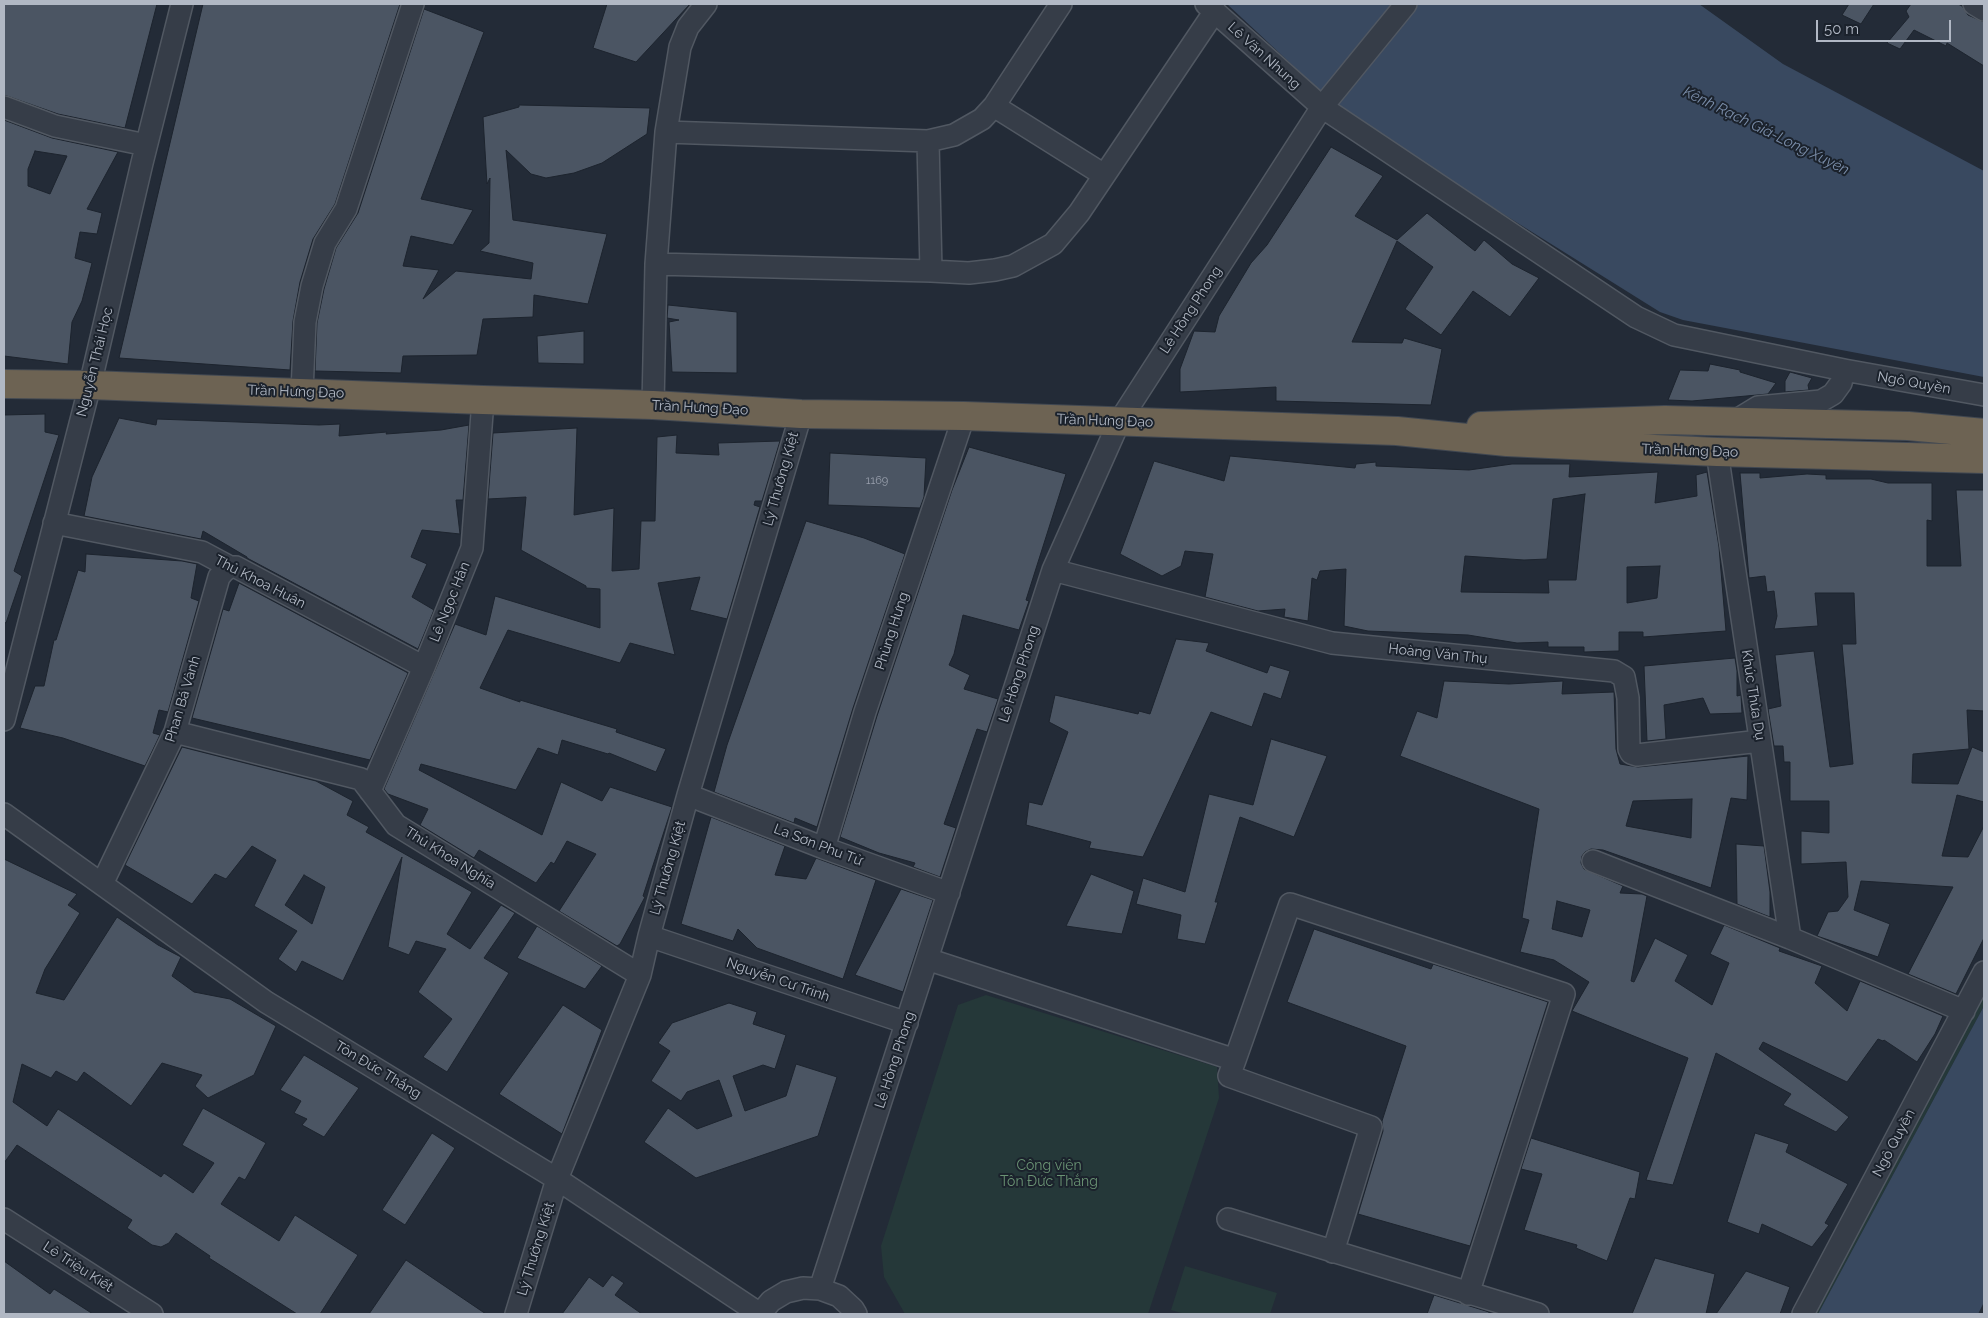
<!DOCTYPE html>
<meta charset="utf-8">
<style>
body{margin:0}
#map{position:relative;width:1988px;height:1318px;overflow:hidden;background:#232b37;font-family:Raleway,sans-serif}
canvas{display:block}
.frame{position:absolute;inset:0;border:5px solid #b1b8c4;pointer-events:none}
.scale{position:absolute;left:1816px;top:20px;width:135px;height:22px;box-sizing:border-box;border:2px solid #b1b8c4;border-top:0;padding-left:6px;font-size:15px;line-height:18px;white-space:nowrap;color:#b1b8c4;-webkit-text-stroke:4px #1b222c;paint-order:stroke}
</style>
<div id="map">
<canvas width="1988" height="1318"></canvas>
<div class="frame"></div>
<div class="scale">50 m</div>
</div>
<script>
const g = document.querySelector('canvas').getContext('2d');
g.lineJoin = 'round';
function fill(path, color) { g.fillStyle = color; g.fill(path, 'evenodd'); }
const toPath = rows => new Path2D(rows.map(r => 'M' + r).join(''));
function strokePath(path, color, width, dash) { g.strokeStyle = color; g.lineWidth = width; g.lineCap = dash ? 'butt' : 'round'; g.setLineDash(dash || []); g.stroke(path); }
function write(font, color, halo, rows, align = 'center') {
  g.font = font + ' Raleway,sans-serif'; g.lineWidth = 4; g.setLineDash([]); g.textBaseline = 'middle'; g.strokeStyle = halo; g.fillStyle = color; for (const [text, x, y, turn = 0] of rows) {
    g.save(); g.translate(x, y); g.rotate((+turn || 0) * Math.PI / 180); g.textAlign = isNaN(turn) ? turn : align; if (halo) g.strokeText(text, 0, 0); g.fillText(text, 0, 0); g.restore();
  }
}
const green = toPath([
 [1984,978,1984,1006,1818,1314,1804,1314],
 [986,995,1217,1067,1219,1098,1148,1314,905,1314,884,1277,881,1246,958,1005],
 [1185,1266,1277,1293,1270,1314,1185,1314,1171,1310]
]);
const water = toPath([
 [1227,4,1699,4,1783,64,1984,171,1984,377,1683,320,1660,312,1348,117],
 [1984,1006,1984,1302,1978,1314,1818,1314]
]);
const building = toPath([
 [4,4,157,4,125,128,58,114,4,95,4,4],
 [203,4,400,4,335,204,313,239,300,282,293,321,290,370,119,358,203,4],
 [607,4,690,4,636,62,593,48,607,4],
 [1849,4,1874,4,1861,24,1842,15,1849,4],
 [1911,4,1958,4,1962,6,1968,15,1984,22,1984,66,1947,43,1946,46,1914,30,1900,49,1887,43,1909,17,1906,11,1911,4],
 [424,9,484,32,421,199,473,210,453,245,411,236,403,266,439,270,423,299,456,271,531,279,533,263,480,251,489,243,490,178,487,184,483,117,519,107,519,105,650,108,647,134,602,163,574,173,546,178,531,174,506,150,513,220,607,234,588,304,534,295,533,317,483,319,477,355,403,356,401,373,315,371,317,323,324,289,336,248,358,213,424,9],
 [4,120,52,138,118,152,87,209,102,213,97,234,80,232,75,258,92,263,82,301,72,322,68,364,4,356,4,120],
 [35,151,67,156,50,194,28,186,28,169,35,151],
 [1331,147,1383,176,1355,216,1397,240,1427,213,1475,251,1484,240,1512,264,1539,278,1510,317,1473,291,1441,335,1405,309,1433,267,1397,241,1352,342,1402,343,1404,338,1442,349,1431,405,1276,401,1276,387,1180,392,1180,369,1194,331,1215,332,1219,316,1251,263,1267,245,1331,147],
 [668,305,737,312,737,373,672,372,669,322,679,320,667,318,668,305],
 [584,331,584,364,538,363,537,336,584,331],
 [1710,364,1740,370,1740,372,1776,383,1768,394,1692,401,1668,400,1680,370,1708,371,1710,364],
 [1790,372,1812,378,1808,385,1809,390,1785,392,1785,381,1790,372],
 [45,414,45,432,59,435,14,571,22,576,6,623,4,622,4,415,45,414],
 [119,418,156,425,157,419,319,425,340,424,339,436,387,432,386,434,441,430,469,425,463,500,456,500,460,534,422,530,411,557,427,564,412,597,434,610,418,649,247,558,247,557,203,531,201,539,84,516,92,477,119,418],
 [577,428,574,515,614,508,612,571,639,569,641,521,655,521,657,437,677,435,676,453,719,455,718,443,780,441,762,501,755,501,754,505,760,507,727,619,690,610,700,577,658,583,675,655,630,643,620,663,508,630,480,688,520,702,520,700,617,729,616,732,666,749,656,772,609,753,608,754,562,740,558,755,538,748,516,790,421,764,419,770,542,835,561,782,602,801,610,787,672,807,643,896,645,897,620,944,617,946,559,911,596,854,567,841,554,864,551,862,536,883,479,850,474,858,420,825,428,809,388,794,384,789,455,624,486,635,495,596,600,628,600,589,586,588,586,586,521,550,526,497,488,499,493,433,577,428],
 [969,447,1066,474,1026,600,1029,601,1019,630,963,615,954,654,949,665,970,675,964,689,998,699,987,732,977,729,944,824,956,828,940,877,913,867,915,863,879,853,840,837,877,716,952,490,969,447],
 [830,453,926,458,924,497,920,508,828,505,830,453],
 [1230,456,1355,468,1356,464,1376,462,1376,466,1469,470,1512,464,1570,464,1569,477,1658,472,1655,503,1697,496,1696,475,1707,472,1719,547,1726,631,1643,637,1643,632,1619,632,1619,651,1584,652,1584,647,1548,647,1548,642,1517,643,1468,635,1368,631,1344,626,1346,569,1320,571,1317,580,1312,578,1308,621,1284,617,1285,609,1258,611,1205,597,1213,554,1185,551,1181,566,1162,576,1120,554,1154,461,1224,481,1230,456],
 [1585,494,1576,580,1548,580,1549,593,1461,592,1465,556,1524,560,1547,559,1553,499,1585,494],
 [1660,566,1657,598,1627,603,1627,567,1660,566],
 [1740,473,1760,473,1760,478,1807,474,1826,475,1826,479,1871,479,1888,483,1932,483,1932,521,1927,520,1927,566,1961,566,1956,490,1984,490,1984,711,1967,710,1969,749,1913,754,1912,783,1958,784,1972,747,1984,752,1984,802,1957,795,1942,856,1968,857,1984,826,1984,938,1956,994,1908,974,1953,887,1861,881,1854,910,1890,924,1878,957,1817,936,1828,912,1838,911,1848,897,1846,862,1801,864,1801,831,1829,833,1829,801,1790,801,1790,762,1784,762,1783,746,1774,746,1768,709,1781,706,1775,655,1814,651,1830,767,1853,764,1842,644,1856,644,1854,593,1815,593,1818,626,1774,629,1777,616,1774,591,1767,592,1765,576,1749,578,1740,473],
 [806,521,864,538,905,554,853,708,817,827,795,818,794,823,714,792,727,745,806,521],
 [86,554,182,561,197,564,191,598,199,601,168,712,159,710,153,733,160,735,145,766,63,738,20,728,35,686,44,686,54,640,56,640,78,570,85,572,86,554],
 [239,583,408,673,370,760,192,718,223,609,229,611,239,583],
 [1176,639,1209,643,1206,651,1267,673,1270,665,1290,671,1281,699,1264,693,1252,727,1211,712,1143,857,1089,848,1091,842,1026,825,1029,802,1042,805,1068,732,1049,722,1055,695,1138,714,1139,711,1150,714,1176,639],
 [1735,658,1737,671,1737,696,1741,695,1742,713,1710,714,1703,698,1664,705,1666,739,1647,741,1644,666,1735,658],
 [1444,681,1509,684,1563,681,1562,694,1614,692,1616,749,1620,764,1638,767,1748,756,1747,800,1731,798,1711,888,1603,850,1591,849,1585,852,1582,856,1581,863,1584,869,1623,886,1620,893,1642,894,1647,896,1631,981,1634,982,1655,938,1688,955,1675,981,1712,1005,1729,963,1710,954,1724,925,1780,948,1779,951,1822,966,1815,983,1847,1011,1860,981,1943,1016,1935,1034,1917,1062,1884,1040,1883,1041,1878,1039,1847,1082,1763,1042,1759,1049,1849,1117,1836,1132,1783,1105,1791,1094,1716,1053,1673,1185,1646,1180,1688,1058,1572,1011,1589,982,1554,960,1520,952,1529,920,1522,918,1539,809,1400,756,1417,711,1437,718,1444,681],
 [1692,799,1691,838,1626,826,1633,801,1692,799],
 [1557,901,1590,910,1582,937,1552,929,1557,901],
 [1271,739,1327,756,1294,837,1240,817,1215,902,1218,902,1205,944,1177,939,1181,915,1136,904,1143,878,1185,892,1209,794,1253,805,1271,739],
 [182,747,316,781,353,801,347,815,369,827,366,832,472,892,447,934,470,949,501,905,515,913,484,958,509,973,447,1072,423,1057,452,1019,418,992,446,949,416,941,409,955,388,947,402,857,343,981,302,961,296,972,278,959,297,931,254,906,276,860,252,846,226,879,215,874,192,904,125,865,182,747],
 [304,875,325,887,312,924,285,905,304,875],
 [711,817,785,846,775,875,806,879,816,858,876,880,843,979,757,948,738,929,733,941,681,924,711,817],
 [1736,844,1764,846,1770,892,1770,917,1737,904,1736,844],
 [4,859,77,894,68,905,80,913,45,969,36,993,64,1000,117,917,158,945,181,957,172,976,194,992,230,999,276,1026,254,1075,208,1098,195,1086,202,1075,162,1063,131,1106,84,1072,77,1082,56,1071,51,1078,22,1064,13,1102,47,1126,58,1109,161,1177,164,1173,193,1193,214,1163,182,1145,203,1108,266,1143,245,1180,239,1177,221,1204,279,1241,295,1215,358,1255,320,1314,297,1314,209,1258,210,1256,176,1233,169,1243,161,1247,152,1245,127,1228,132,1220,17,1145,4,1163,4,859],
 [1091,874,1134,891,1122,934,1066,926,1091,874],
 [901,889,933,900,903,992,855,975,901,889],
 [537,926,602,966,585,989,517,958,537,926],
 [1314,929,1431,969,1433,964,1548,1002,1470,1246,1358,1214,1383,1131,1382,1121,1406,1046,1287,1002,1314,929],
 [729,1003,757,1012,753,1024,786,1035,775,1069,763,1065,733,1076,745,1111,786,1096,796,1064,837,1077,818,1136,696,1178,644,1142,668,1108,697,1129,732,1116,719,1080,687,1092,681,1101,651,1081,670,1051,658,1043,672,1023,729,1003],
 [563,1005,602,1030,562,1134,499,1094,563,1005],
 [304,1055,359,1088,324,1137,302,1125,307,1119,294,1113,301,1101,280,1090,304,1055],
 [432,1133,455,1148,405,1225,382,1210,432,1133],
 [1755,1133,1789,1144,1786,1152,1848,1184,1825,1223,1829,1225,1812,1247,1762,1224,1759,1234,1727,1222,1755,1133],
 [1531,1138,1640,1172,1635,1199,1630,1198,1607,1261,1576,1248,1577,1245,1524,1230,1542,1174,1521,1169,1531,1138],
 [1655,1258,1715,1274,1706,1314,1632,1314,1655,1258],
 [406,1260,486,1314,369,1314,406,1260],
 [4,1261,50,1294,54,1289,93,1314,4,1314,4,1261],
 [1746,1271,1790,1287,1780,1314,1716,1314,1746,1271],
 [612,1275,624,1283,615,1295,642,1314,562,1314,589,1277,603,1287,612,1275],
 [1434,1295,1489,1312,1489,1314,1427,1314,1434,1295]
]);
const minor = toPath([
 [1206,4,1322,107,1636,317,1674,335,1844,370,1984,395],
 [1974,4,1984,10],
 [994,106,1104,175],
 [4,107,55,126,146,145],
 [666,132,680,47,688,27,706,4],
 [656,264,931,271,928,141],
 [931,271,969,273,995,270,1013,266,1053,244,1079,213,1215,11],
 [302,392,305,322,312,286,325,243,346,209,413,4],
 [653,405,656,264,666,132,928,141,954,135,982,119,994,106,1061,4],
 [1735,421,1758,407,1821,401,1833,394,1841,383,1844,370],
 [1717,452,1790,938],
 [54,523,202,552,230,567,236,567,424,667],
 [1053,570,1332,643,1614,671,1624,677,1628,698,1629,749,1631,753,1637,755,1760,741],
 [4,720,90,385,142,163,182,4],
 [175,732,361,779,396,825,640,975],
 [370,791,424,667,472,548,483,400],
 [688,795,824,848,949,893],
 [4,814,266,1002,557,1179,760,1314],
 [824,848,865,712,964,416],
 [1593,861,1790,938,1964,1011],
 [102,884,175,732,219,577,224,571,230,567],
 [649,936,907,1023],
 [927,959,1235,1060,1290,904,1564,994,1468,1294],
 [1235,1060,1229,1076,1371,1127,1333,1252],
 [4,1219,152,1314],
 [1228,1219,1538,1314],
 [820,1289,1053,570,1119,422,1322,107,1406,4],
 [516,1314,557,1179,640,975,649,936,688,795,801,414],
 [760,1314,771,1301,786,1292,803,1288,820,1289,839,1296,853,1309,856,1314],
 [1803,1314,1984,972]
]);
const highway = toPath([
 [4,384,90,385,483,400,653,405,801,414,964,416,1397,431,1507,442,1717,452,1984,459],
 [1481,426,1665,420,1908,426,1984,433]
]);
const numberNames = [
 ["1169",877,481]
];
const streetNames = [
 ["Lê Văn Nhung",1264,56,42],
 ["Lê Hồng Phong",1191,310,-57],
 ["Nguyễn Thái Học",95,362,-76],
 ["Ngô Quyền",1914,383,10],
 ["Trần Hưng Đạo",296,392,2],
 ["Trần Hưng Đạo",700,408,3],
 ["Trần Hưng Đạo",1105,421,2],
 ["Trần Hưng Đạo",1690,451,2],
 ["Lý Thường Kiệt",781,479,-74],
 ["Thủ Khoa Huân",260,582,27],
 ["Lê Ngọc Hân",450,602,-68],
 ["Phùng Hưng",892,631,-72],
 ["Hoàng Văn Thụ",1438,654,6],
 ["Lê Hồng Phong",1019,674,-72],
 ["Khúc Thừa Dụ",1753,695,81],
 ["Phan Bá Vành",183,699,-73],
 ["La Sơn Phu Tử",818,845,21],
 ["Thủ Khoa Nghĩa",450,858,32],
 ["Lý Thường Kiệt",668,868,-74],
 ["Nguyễn Cư Trinh",778,980,19],
 ["Lê Hồng Phong",895,1060,-72],
 ["Tôn Đức Thắng",378,1070,31],
 ["Ngô Quyền",1894,1143,-62],
 ["Lý Thường Kiệt",536,1249,-73],
 ["Lê Triệu Kiết",78,1267,33]
];
const parkNames = [
 ["Công viên",1049,1166],
 ["Tôn Đức Thắng",1049,1182]
];
const waterNames = [
 ["Kênh Rạch Giá-Long Xuyên",1766,131,26]
];
fill(green, '#253839');
fill(water, '#394960');
fill(building, '#4b5563');
strokePath(building, '#1d242e', 1);
strokePath(minor, '#515862', 24);
strokePath(highway, '#414852', 30);
strokePath(minor, '#363d48', 21);
strokePath(highway, '#6d6353', 28);
write('11px', '#989fac', null, numberNames);
write('14px', '#b1b8c4', '#1b222c', streetNames);
write('14px', '#6a9374', '#1b222c', parkNames);
write('italic 15px', '#7b8eaa', '#1b222c', waterNames);
</script>
